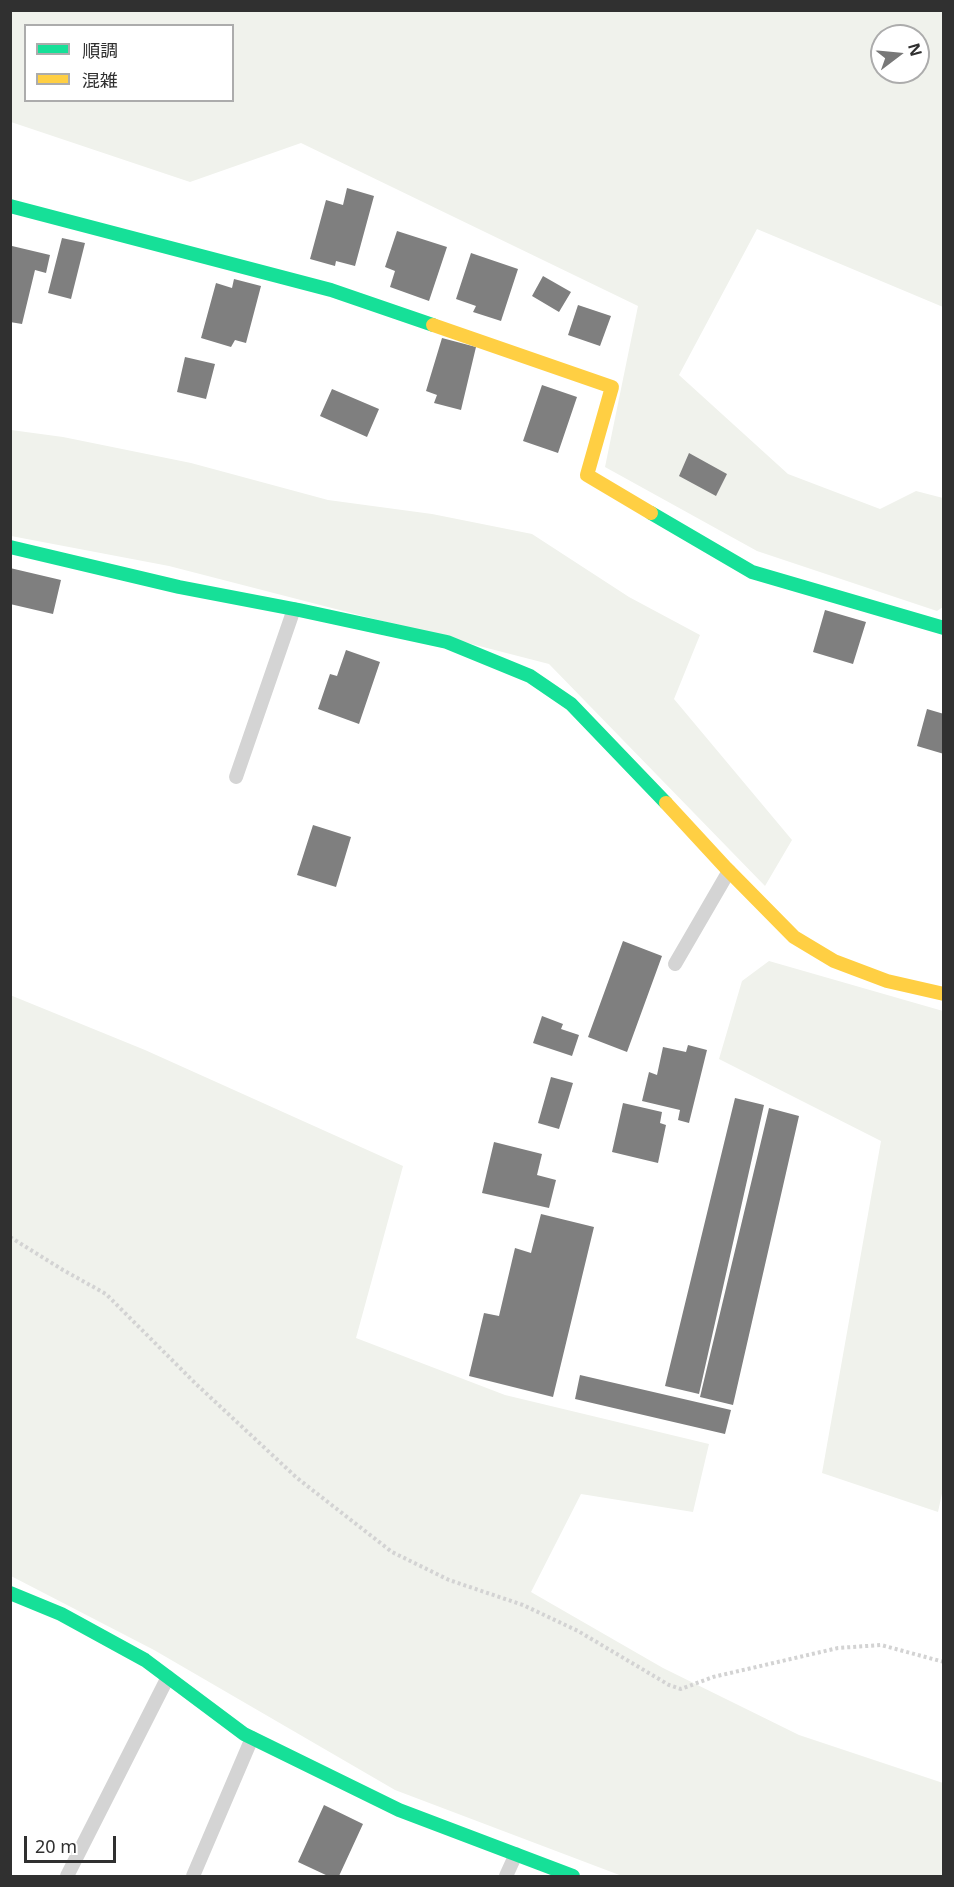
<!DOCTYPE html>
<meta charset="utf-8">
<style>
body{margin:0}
#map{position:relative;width:954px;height:1887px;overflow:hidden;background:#fff;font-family:"Noto Sans","Noto Sans JP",sans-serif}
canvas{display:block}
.frame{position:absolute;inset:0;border:12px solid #303030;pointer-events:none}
.legend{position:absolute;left:24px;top:24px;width:210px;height:78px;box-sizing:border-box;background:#fff;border:2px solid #acacac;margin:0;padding:8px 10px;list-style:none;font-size:18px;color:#303030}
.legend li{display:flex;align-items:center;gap:12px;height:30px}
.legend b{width:30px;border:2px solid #acacac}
.north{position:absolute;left:870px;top:24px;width:60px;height:60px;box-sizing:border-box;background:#fff;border:2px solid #acacac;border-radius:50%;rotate:74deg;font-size:16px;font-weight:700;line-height:24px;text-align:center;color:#303030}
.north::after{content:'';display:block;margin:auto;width:21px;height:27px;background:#787878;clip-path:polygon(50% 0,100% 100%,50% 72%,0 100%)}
.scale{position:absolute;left:24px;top:1836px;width:92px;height:27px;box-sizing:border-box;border:3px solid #303030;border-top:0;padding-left:8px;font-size:18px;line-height:21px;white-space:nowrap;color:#303030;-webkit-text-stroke:4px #fff;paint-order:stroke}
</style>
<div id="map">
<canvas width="954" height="1887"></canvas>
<div class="frame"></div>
<ul class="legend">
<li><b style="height:8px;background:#16e098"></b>順調</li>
<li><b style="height:8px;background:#ffcf43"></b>混雑</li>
</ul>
<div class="north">N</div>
<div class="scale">20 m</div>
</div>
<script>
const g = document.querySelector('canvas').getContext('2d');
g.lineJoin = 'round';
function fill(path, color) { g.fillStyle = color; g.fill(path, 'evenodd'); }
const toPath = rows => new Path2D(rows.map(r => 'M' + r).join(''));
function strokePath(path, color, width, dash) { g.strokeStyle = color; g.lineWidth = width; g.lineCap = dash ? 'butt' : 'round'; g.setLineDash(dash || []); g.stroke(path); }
const green = toPath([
 [11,11,943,11,943,307,757,229,679,375,788,474,880,509,916,491,943,498,943,607,937,611,757,551,605,467,638,306,301,143,190,182,11,122],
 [26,26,232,26,232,100,26,100],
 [882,36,918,36,918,72,882,72],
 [11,430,63,437,191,463,328,500,432,514,532,534,629,597,700,635,674,699,792,840,765,886,549,664,169,566,11,536],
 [769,961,943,1011,944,1484,938,1512,822,1473,881,1141,719,1059,742,981],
 [10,995,145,1050,403,1166,356,1338,505,1395,709,1444,693,1512,581,1494,531,1592,663,1668,799,1735,943,1783,943,1876,622,1876,395,1790,154,1650,11,1576]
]);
const building = toPath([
 [347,188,374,196,355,266,336,261,335,266,310,259,326,200,343,205],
 [397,231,447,247,429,301,390,287,395,271,385,267],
 [62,238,85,243,71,299,48,293],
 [12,246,50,255,46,273,35,270,22,324,10,322],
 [471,253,518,269,501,321,473,312,476,306,456,299],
 [543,276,571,292,559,312,532,296],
 [234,279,261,286,246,343,235,340,231,347,201,338,216,283,232,288],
 [578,305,611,316,600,346,568,335],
 [442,338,476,347,461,410,434,403,437,395,426,391],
 [185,357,215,364,206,399,177,392],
 [542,385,577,397,558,453,523,441],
 [332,389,379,409,367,437,320,416],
 [689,453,727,474,716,496,679,476],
 [10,568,61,580,53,614,10,604],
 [825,610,866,622,853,664,813,652],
 [346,650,380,662,359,724,318,709,330,674,337,676],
 [927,709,944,714,944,754,917,746],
 [313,825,351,837,336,887,297,875],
 [623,941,662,956,627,1052,588,1037],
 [542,1016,563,1024,561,1029,579,1035,572,1056,533,1043],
 [688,1045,707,1050,689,1123,678,1120,680,1110,642,1101,649,1072,657,1075,663,1047,686,1052],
 [551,1077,573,1083,559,1129,538,1123],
 [735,1098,764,1105,699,1394,665,1386],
 [623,1103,662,1112,660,1123,666,1125,658,1163,612,1152],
 [769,1108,799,1116,733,1405,700,1397],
 [494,1142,542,1154,537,1175,556,1180,549,1208,482,1193],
 [541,1214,594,1227,553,1397,469,1376,484,1313,499,1316,515,1248,531,1253],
 [580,1375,731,1410,725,1434,575,1399],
 [324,1805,363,1824,339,1876,328,1876,298,1862]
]);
const path = toPath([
 [10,1237,63,1270,106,1294,195,1383,297,1478,392,1552,449,1580,523,1605,578,1631,669,1685,681,1689,713,1677,838,1648,881,1645,944,1662]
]);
const lane = toPath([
 [236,777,294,609],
 [675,964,729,871],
 [67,1876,168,1677],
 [193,1876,252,1738],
 [506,1876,516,1854]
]);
const fast = toPath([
 [10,206,331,290,433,325],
 [651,513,752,572,944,628],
 [10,547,179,587,299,610,447,642,530,676,571,704,666,803],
 [10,1593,61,1614,145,1660,244,1734,399,1810,573,1876]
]);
const slow = toPath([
 [433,325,612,387,587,475,651,513],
 [666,803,726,868,794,937,834,961,887,981,944,994]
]);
fill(green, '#f0f2ec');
fill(building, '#7f7f7f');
strokePath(path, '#d3d3d3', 4, [3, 3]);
strokePath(lane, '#d4d4d4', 14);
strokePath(fast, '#16e098', 14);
strokePath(slow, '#ffcf43', 14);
</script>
